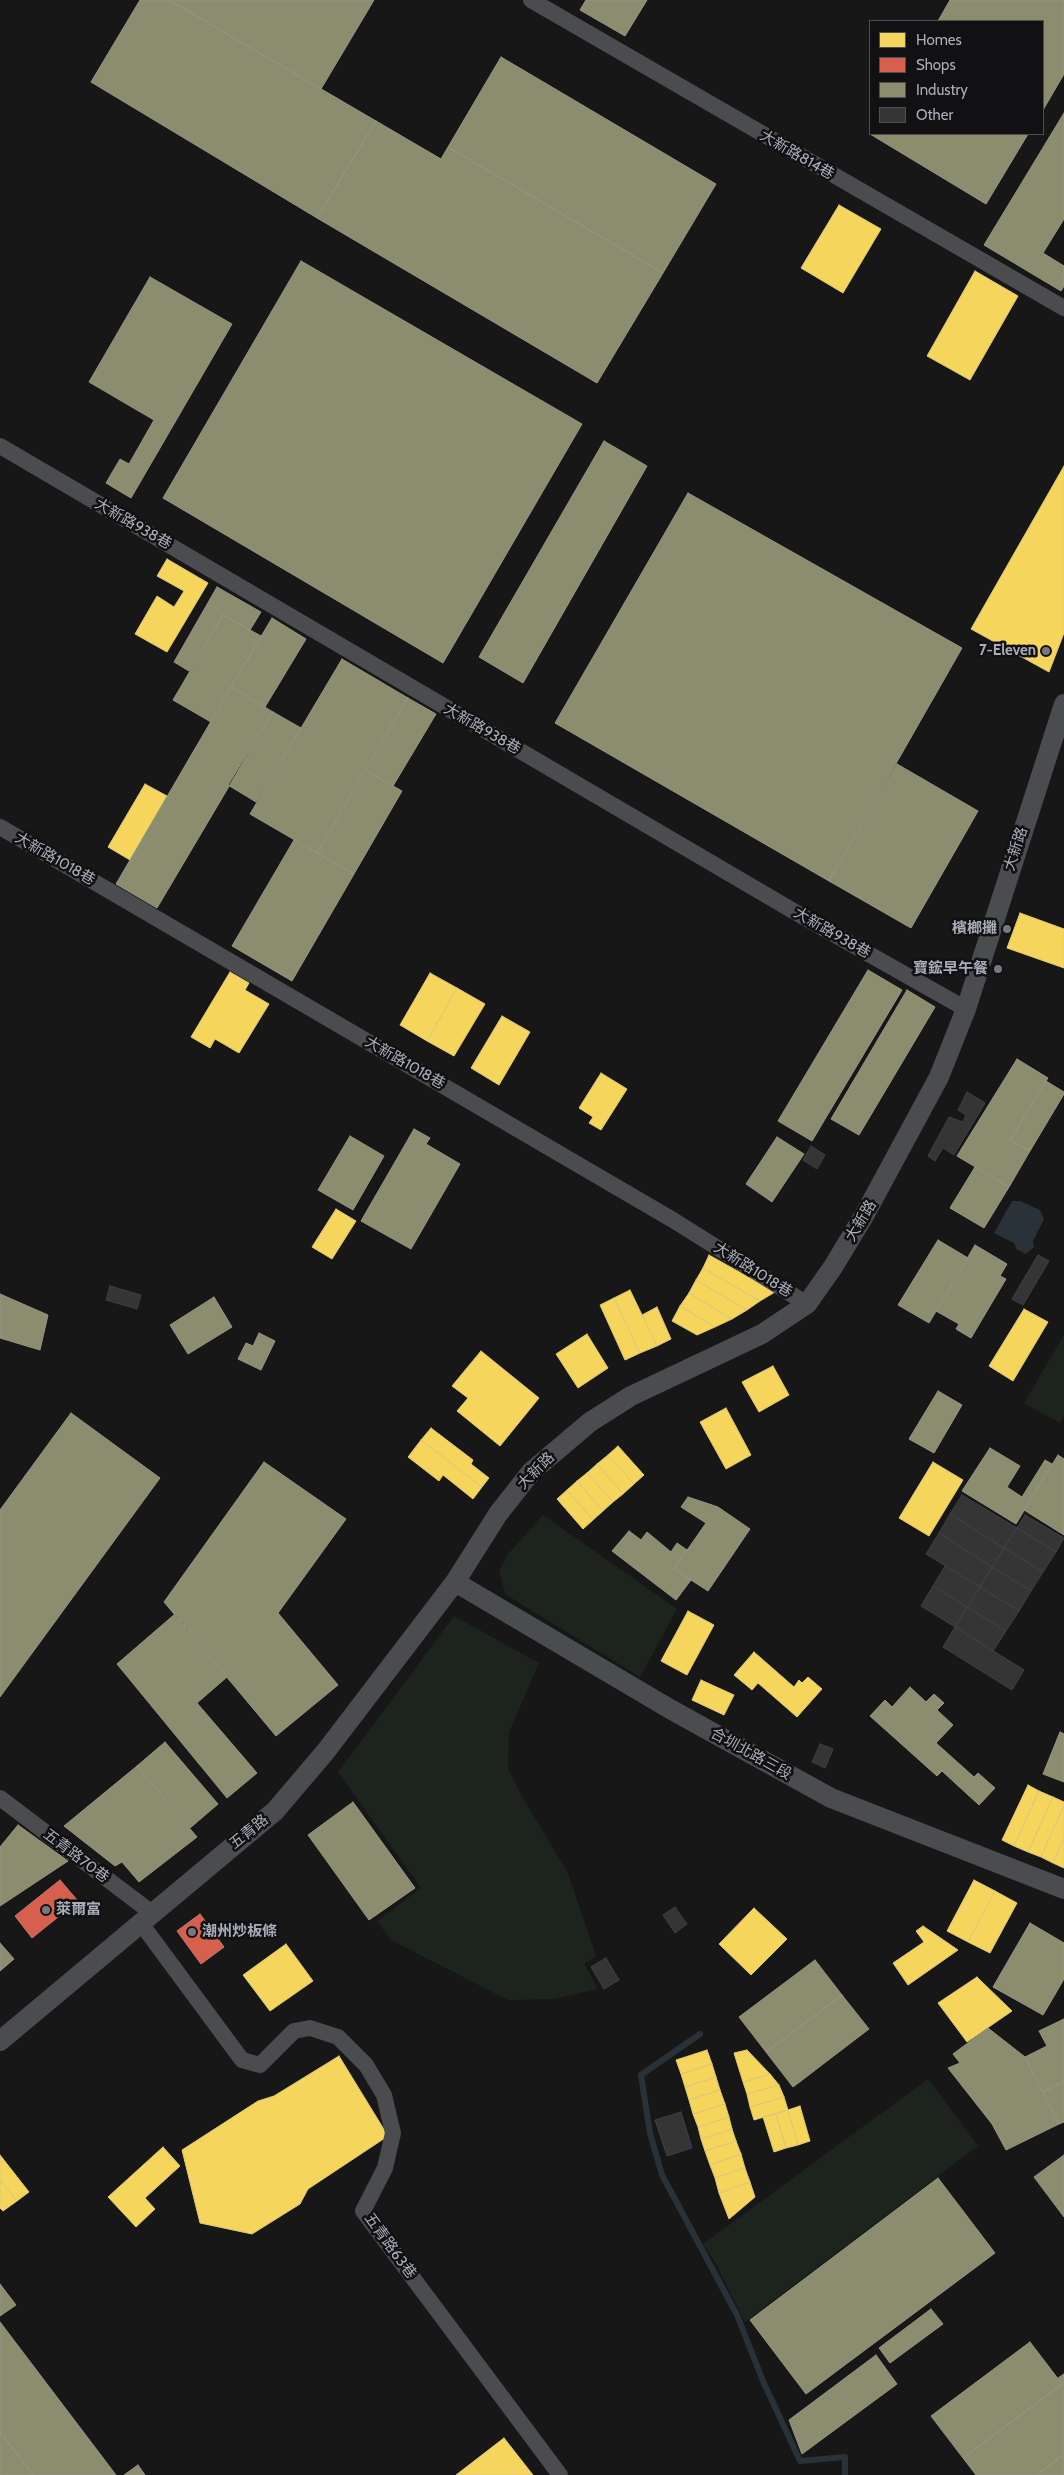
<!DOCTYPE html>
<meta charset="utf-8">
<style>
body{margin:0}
#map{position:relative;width:1064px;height:2475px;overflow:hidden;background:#171717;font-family:Cabin,sans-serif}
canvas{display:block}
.legend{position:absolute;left:869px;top:20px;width:175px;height:115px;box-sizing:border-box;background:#111113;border:1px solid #4d4f55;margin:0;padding:6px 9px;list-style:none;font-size:15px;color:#a8adb8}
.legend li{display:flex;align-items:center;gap:10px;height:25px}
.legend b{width:25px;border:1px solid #4d4f55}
</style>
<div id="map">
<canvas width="1064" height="2475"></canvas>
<ul class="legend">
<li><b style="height:14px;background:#f6d55c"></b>Homes</li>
<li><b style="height:14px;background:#d6604d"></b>Shops</li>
<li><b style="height:14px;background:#8c8c6e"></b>Industry</li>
<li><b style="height:14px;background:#353536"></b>Other</li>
</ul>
</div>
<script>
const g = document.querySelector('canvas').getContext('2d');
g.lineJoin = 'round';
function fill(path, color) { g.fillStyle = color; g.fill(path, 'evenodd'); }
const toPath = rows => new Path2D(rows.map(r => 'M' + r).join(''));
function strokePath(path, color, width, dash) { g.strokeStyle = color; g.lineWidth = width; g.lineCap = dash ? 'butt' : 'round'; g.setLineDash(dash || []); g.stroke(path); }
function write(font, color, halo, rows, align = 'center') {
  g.font = font + ' Cabin,"Noto Sans TC",sans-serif'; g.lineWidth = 5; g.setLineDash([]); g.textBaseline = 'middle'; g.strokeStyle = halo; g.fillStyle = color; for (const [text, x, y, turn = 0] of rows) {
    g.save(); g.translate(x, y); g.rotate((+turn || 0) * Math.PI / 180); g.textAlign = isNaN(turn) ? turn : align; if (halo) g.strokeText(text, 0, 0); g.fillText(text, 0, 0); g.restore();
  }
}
const green = toPath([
 [1064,1335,1064,1416,1060,1423,1024,1403],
 [543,1515,677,1609,640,1677,505,1594,499,1572,508,1554],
 [454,1616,539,1663,509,1732,508,1769,523,1798,568,1873,596,1956,584,1964,598,1989,554,1999,508,2000,391,1940,377,1921,421,1888,338,1772],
 [928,2079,978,2146,745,2322,716,2264,703,2244]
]);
const water = toPath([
 [1012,1201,1020,1201,1040,1210,1044,1219,1033,1241,1034,1247,1026,1254,1016,1249,1014,1243,994,1233]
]);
const homes = toPath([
 [839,205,881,229,843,293,801,268,839,205],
 [975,271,1018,296,970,380,927,356,975,271],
 [1064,466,1064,633,1049,672,971,629,1064,466],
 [167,559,208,583,167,652,135,634,157,596,174,607,184,591,157,576,167,559],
 [145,784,167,796,130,860,108,847,145,784],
 [1020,913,1064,929,1064,968,1007,948,1020,913],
 [230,972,249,983,245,990,269,1004,239,1053,215,1039,210,1048,191,1037,230,972],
 [430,973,457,988,427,1041,400,1025,430,973],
 [457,988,485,1004,454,1056,427,1041,457,988],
 [502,1016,530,1032,499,1085,471,1068,502,1016],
 [601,1073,627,1089,601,1130,589,1123,593,1117,579,1108,601,1073],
 [336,1209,356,1221,332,1259,312,1247,336,1209],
 [709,1255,775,1292,760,1301,703,1268,709,1255],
 [703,1268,760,1301,747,1310,696,1280,703,1268],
 [696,1280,747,1310,732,1319,689,1293,696,1280],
 [630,1290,657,1346,640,1353,614,1298,630,1290],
 [689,1293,732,1319,715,1327,680,1306,689,1293],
 [614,1298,640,1353,625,1360,600,1305,614,1298],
 [680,1306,715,1327,697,1335,672,1321,680,1306],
 [657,1307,671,1339,657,1346,642,1315,657,1307],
 [1024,1309,1048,1322,1013,1381,989,1366,1024,1309],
 [587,1334,608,1368,578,1388,556,1354,587,1334],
 [481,1351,539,1398,500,1446,457,1411,468,1398,452,1386,481,1351],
 [773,1366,789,1395,759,1412,742,1382,773,1366],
 [726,1408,751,1455,726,1469,700,1422,726,1408],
 [431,1428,473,1460,471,1464,489,1478,482,1487,421,1440,431,1428],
 [421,1440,482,1487,473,1499,443,1475,439,1481,408,1457,421,1440],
 [618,1446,644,1475,634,1484,608,1455,618,1446],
 [608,1455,634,1484,623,1494,597,1464,608,1455],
 [933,1462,963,1480,929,1536,899,1518,933,1462],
 [597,1464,623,1494,613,1502,587,1473,597,1464],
 [587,1473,613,1502,603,1511,577,1481,587,1473],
 [577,1481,603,1511,593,1520,567,1490,577,1481],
 [567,1490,593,1520,583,1529,557,1499,567,1490],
 [688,1611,714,1625,687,1675,661,1661,688,1611],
 [754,1652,794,1687,799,1680,802,1683,808,1677,822,1689,797,1717,758,1683,752,1690,734,1675,754,1652],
 [701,1680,734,1695,724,1715,692,1700,701,1680],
 [1028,1785,1039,1791,1014,1846,1002,1840,1028,1785],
 [1039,1791,1053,1797,1028,1852,1014,1846,1039,1791],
 [1053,1797,1064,1802,1064,1805,1041,1857,1028,1852,1053,1797],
 [1064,1805,1064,1839,1053,1863,1041,1857,1064,1805],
 [1064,1839,1064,1868,1053,1863,1064,1839],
 [974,1880,995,1891,968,1942,947,1931,974,1880],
 [995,1891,1017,1903,990,1953,968,1942,995,1891],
 [754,1908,787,1939,751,1975,719,1944,754,1908],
 [923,1926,958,1950,908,1985,893,1963,924,1942,916,1931,923,1926],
 [286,1944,313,1981,270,2011,243,1975,286,1944],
 [977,1977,1012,2011,967,2042,938,2003,977,1977],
 [707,2050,712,2064,681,2074,676,2060,707,2050],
 [747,2050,770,2074,743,2082,734,2053,747,2050],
 [339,2056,388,2136,308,2189,300,2204,252,2234,200,2223,182,2150,258,2101,274,2096,339,2056],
 [712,2064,716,2077,685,2087,681,2074,712,2064],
 [770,2074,779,2085,747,2094,743,2082,770,2074],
 [716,2077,720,2090,689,2100,685,2087,716,2077],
 [779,2085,784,2097,750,2107,747,2094,779,2085],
 [720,2090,725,2104,693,2114,689,2100,720,2090],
 [784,2097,788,2110,754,2120,750,2107,784,2097],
 [725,2104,729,2117,698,2127,693,2114,725,2104],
 [800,2106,810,2141,798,2145,788,2110,800,2106],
 [788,2110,798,2145,786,2148,776,2114,788,2110],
 [776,2114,786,2148,774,2152,763,2117,776,2114],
 [729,2117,732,2129,701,2139,698,2127,729,2117],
 [732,2129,736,2141,705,2151,701,2139,732,2129],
 [736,2141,741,2154,710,2165,705,2151,736,2141],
 [163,2147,180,2166,145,2198,155,2209,136,2227,108,2197,163,2147],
 [741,2154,745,2168,715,2178,710,2165,741,2154],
 [0,2155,29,2192,17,2201,0,2180,0,2155],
 [745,2168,750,2182,719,2193,715,2178,745,2168],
 [0,2180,17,2201,3,2211,0,2208,0,2180],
 [750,2182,755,2197,729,2219,719,2193,750,2182],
 [504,2438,533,2475,456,2475,504,2438]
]);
const shops = toPath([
 [60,1880,78,1901,32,1938,15,1916,60,1880],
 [200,1914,224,1947,201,1964,177,1931,200,1914]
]);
const industry = toPath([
 [140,0,169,0,376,121,317,218,91,82,140,0],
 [169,0,374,0,321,89,169,0],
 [586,0,647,0,625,36,580,10,586,0],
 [950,0,1064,0,1064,74,1043,110,1043,21,938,21,950,0],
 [501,57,716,184,663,273,448,147,501,57],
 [1064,113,1064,219,1043,253,1064,266,1064,286,1061,291,984,245,1064,113],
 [376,121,441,159,448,147,663,273,597,383,317,218,376,121],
 [870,134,1028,134,986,204,870,134],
 [301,261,582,424,443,663,163,498,301,261],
 [150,277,232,324,131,498,106,483,120,459,129,464,154,420,89,382,150,277],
 [604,441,647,466,523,683,479,657,604,441],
 [688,493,962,648,829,881,555,723,688,493],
 [217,587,261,612,250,630,223,615,189,671,174,662,217,587],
 [223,615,261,636,211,722,173,700,223,615],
 [272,618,306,639,265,707,231,687,272,618],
 [342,659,408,698,317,853,250,814,342,659],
 [231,687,273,712,157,908,116,884,231,687],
 [408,698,436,714,393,786,365,770,408,698],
 [273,712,301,728,256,802,228,785,273,712],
 [897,764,978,811,911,928,829,881,897,764],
 [365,770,402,791,354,874,317,853,365,770],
 [294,840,354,874,292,981,232,946,294,840],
 [868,970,902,990,812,1141,778,1121,868,970],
 [907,990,935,1007,859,1135,831,1119,907,990],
 [1017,1059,1048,1078,1010,1140,1030,1151,1009,1187,957,1156,1017,1059],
 [1046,1081,1064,1092,1064,1094,1030,1151,1010,1140,1046,1081],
 [414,1129,430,1138,426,1144,460,1164,411,1249,361,1221,414,1129],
 [350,1136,384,1156,353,1210,318,1190,350,1136],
 [777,1137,804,1154,772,1202,746,1184,777,1137],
 [975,1167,1009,1187,984,1228,950,1208,975,1167],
 [938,1240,968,1258,929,1323,898,1305,938,1240],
 [975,1245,1007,1264,1000,1276,1006,1279,971,1338,956,1329,959,1324,936,1311,975,1245],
 [0,1294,48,1315,40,1350,0,1338,0,1294],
 [214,1297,232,1327,188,1354,170,1325,214,1297],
 [259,1333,275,1341,261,1370,238,1359,246,1343,253,1346,259,1333],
 [938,1391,962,1405,934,1453,909,1439,938,1391],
 [71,1413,160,1478,0,1697,0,1510,71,1413],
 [990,1448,1020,1466,1007,1487,1022,1497,1045,1460,1052,1464,1016,1524,962,1491,990,1448],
 [1058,1455,1064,1459,1064,1535,1024,1510,1058,1455],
 [264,1462,346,1519,278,1613,338,1685,276,1736,164,1602,264,1462],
 [688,1497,718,1507,750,1529,708,1591,674,1569,706,1523,681,1507,688,1497],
 [629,1531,641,1540,647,1532,671,1552,677,1543,687,1550,674,1569,691,1580,676,1600,612,1551,629,1531],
 [175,1614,227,1677,197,1703,257,1773,227,1798,117,1664,175,1614],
 [910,1687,926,1702,934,1694,944,1703,937,1710,953,1725,936,1743,974,1777,978,1773,995,1788,979,1805,942,1771,937,1776,870,1716,885,1700,892,1707,910,1687],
 [1060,1732,1064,1734,1064,1782,1043,1774,1060,1732],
 [165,1742,218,1804,190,1828,137,1766,165,1742],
 [137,1766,197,1837,139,1882,122,1862,115,1866,64,1826,137,1766],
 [353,1802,415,1888,369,1920,308,1835,353,1802],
 [18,1825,68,1861,0,1906,0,1847,18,1825],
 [1030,1923,1064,1943,1064,1979,1043,2015,993,1987,1030,1923],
 [0,1943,14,1959,0,1971,0,1943],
 [815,1960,842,1995,766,2052,739,2017,815,1960],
 [842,1995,869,2029,793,2087,766,2052,842,1995],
 [1064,2019,1064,2081,1043,2092,1025,2057,1047,2046,1039,2031,1064,2019],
 [988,2028,1025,2057,1059,2124,1006,2150,992,2124,948,2068,960,2063,953,2054,988,2028],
 [1064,2081,1064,2122,1059,2124,1043,2092,1064,2081],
 [1064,2155,1064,2217,1034,2177,1064,2155],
 [938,2178,995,2253,806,2394,750,2320,938,2178],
 [0,2284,16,2305,0,2316,0,2284],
 [931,2309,943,2324,890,2363,879,2348,931,2309],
 [0,2322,116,2475,33,2475,0,2432,0,2322],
 [1030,2342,1062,2384,963,2458,931,2416,1030,2342],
 [876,2355,897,2384,802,2454,789,2420,876,2355],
 [1064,2374,1064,2454,1037,2475,976,2475,963,2458,1062,2384,1058,2378,1064,2374],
 [0,2432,33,2475,0,2475,0,2432],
 [1064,2454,1064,2475,1037,2475,1064,2454],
 [138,2465,145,2475,124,2475,138,2465]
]);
const stream = toPath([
 [700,2034,641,2075,650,2133,662,2175,737,2315,763,2381,800,2461,845,2457,845,2475]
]);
const building = toPath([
 [967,1092,985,1103,954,1155,943,1148,935,1161,928,1156,949,1117,963,1122,966,1115,958,1110,967,1092],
 [811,1146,825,1155,817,1169,803,1160,811,1146],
 [1038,1255,1049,1261,1023,1305,1012,1299,1038,1255],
 [110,1286,141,1295,137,1309,106,1300,110,1286],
 [962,1495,1017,1528,1004,1548,950,1514,962,1495],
 [950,1514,1004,1548,992,1567,939,1533,950,1514],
 [1025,1515,1064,1538,1056,1552,1017,1528,1025,1515],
 [1017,1528,1056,1552,1043,1572,1004,1548,1017,1528],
 [939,1533,992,1567,980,1587,926,1554,939,1533],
 [1004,1548,1043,1572,1031,1591,992,1567,1004,1548],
 [945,1566,980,1587,967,1607,933,1586,945,1566],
 [992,1567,1031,1591,1019,1611,980,1587,992,1567],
 [933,1586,967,1607,955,1627,921,1606,933,1586],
 [980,1587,1019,1611,1006,1631,967,1607,980,1587],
 [967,1607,1006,1631,993,1651,955,1627,967,1607],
 [955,1627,1024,1670,1012,1690,943,1647,955,1627],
 [820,1744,833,1749,825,1768,812,1762,820,1744],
 [675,1907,687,1924,675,1933,663,1915,675,1907],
 [606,1958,619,1980,604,1989,591,1967,606,1958],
 [681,2112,692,2148,667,2156,655,2120,681,2112]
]);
const minor = toPath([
 [531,0,1064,308],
 [0,446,807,919,966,1009],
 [0,827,673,1220,807,1304],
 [0,1798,152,1913],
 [140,1922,242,2060,260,2065,294,2031,310,2028,338,2037,366,2065,384,2095,393,2133,385,2168,363,2211,560,2475]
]);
const tertiary = toPath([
 [455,1582,670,1709,831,1798,1064,1889],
 [0,2041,275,1811,326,1751,455,1582,498,1514,531,1472,590,1422,631,1396,762,1334,807,1304,833,1267,865,1214,939,1077,966,1009,1064,704]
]);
const markers = [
 [1046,651,5,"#757880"],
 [1007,929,5,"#757880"],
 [998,969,5,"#757880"],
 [46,1910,5,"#757880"],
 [192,1932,5,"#757880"]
];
const streetNames = [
 ["大新路814巷",797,155,30],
 ["大新路938巷",133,524,30],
 ["大新路938巷",482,729,30],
 ["大新路",1016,849,-72],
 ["大新路1018巷",55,859,30],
 ["大新路938巷",832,933,30],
 ["大新路1018巷",405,1063,30],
 ["大新路",861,1221,-59],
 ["大新路1018巷",753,1270,32],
 ["大新路",536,1471,-45],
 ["合圳北路三段",751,1754,29],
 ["五青路",249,1832,-39],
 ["五青路70巷",76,1856,37],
 ["五青路63巷",390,2246,54]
];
const poiNames = [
 ["7-Eleven",1036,651],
 ["檳榔攤",997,929],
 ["寶鋐早午餐",988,969],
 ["萊爾富",56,1910,"left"],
 ["潮州炒板條",202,1932,"left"]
];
fill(green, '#1d241e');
fill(water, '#2a3239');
fill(homes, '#f6d55c');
strokePath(homes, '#dfc978', 1);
fill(shops, '#d6604d');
strokePath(shops, '#c8776d', 1);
fill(industry, '#8c8c6e');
strokePath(industry, '#949684', 1);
strokePath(stream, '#2a3239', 6);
fill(building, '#353536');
strokePath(building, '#3f4043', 1);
strokePath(minor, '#4b4c50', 16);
strokePath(tertiary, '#4b4c50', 20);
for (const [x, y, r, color] of markers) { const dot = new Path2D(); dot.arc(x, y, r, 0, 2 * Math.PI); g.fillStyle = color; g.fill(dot); strokePath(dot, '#111113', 2); }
write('15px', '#a8adb8', '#111113', streetNames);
write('bold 15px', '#a8adb8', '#111113', poiNames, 'right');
</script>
